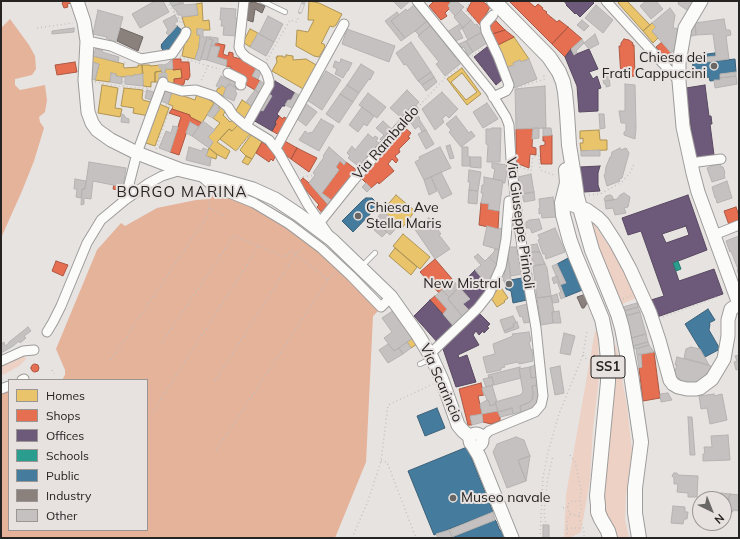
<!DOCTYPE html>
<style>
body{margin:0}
#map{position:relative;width:740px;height:539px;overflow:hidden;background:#e6e3e1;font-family:Mulish,sans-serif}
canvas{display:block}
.frame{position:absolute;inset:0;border:2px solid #262423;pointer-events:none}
.legend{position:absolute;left:8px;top:379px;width:140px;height:152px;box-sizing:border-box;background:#e7e2e0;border:1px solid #9a9694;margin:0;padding:5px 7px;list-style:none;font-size:12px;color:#262423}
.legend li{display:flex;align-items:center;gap:8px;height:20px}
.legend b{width:20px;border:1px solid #9a9694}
.north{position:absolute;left:692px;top:491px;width:40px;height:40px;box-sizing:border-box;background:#e7e2e0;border:1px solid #9a9694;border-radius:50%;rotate:137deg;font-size:11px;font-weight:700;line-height:16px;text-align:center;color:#262423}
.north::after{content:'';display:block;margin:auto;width:14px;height:18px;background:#696766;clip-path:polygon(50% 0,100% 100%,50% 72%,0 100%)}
</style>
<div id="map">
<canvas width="740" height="539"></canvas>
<div class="frame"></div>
<ul class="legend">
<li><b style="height:11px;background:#e9c46a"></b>Homes</li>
<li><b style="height:11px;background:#e76f51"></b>Shops</li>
<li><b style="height:11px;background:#6d597a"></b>Offices</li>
<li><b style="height:11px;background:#2a9d8f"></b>Schools</li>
<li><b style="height:11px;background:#457b9d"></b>Public</li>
<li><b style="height:11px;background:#8a817c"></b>Industry</li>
<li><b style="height:11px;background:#c4c1c0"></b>Other</li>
</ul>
<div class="north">N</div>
</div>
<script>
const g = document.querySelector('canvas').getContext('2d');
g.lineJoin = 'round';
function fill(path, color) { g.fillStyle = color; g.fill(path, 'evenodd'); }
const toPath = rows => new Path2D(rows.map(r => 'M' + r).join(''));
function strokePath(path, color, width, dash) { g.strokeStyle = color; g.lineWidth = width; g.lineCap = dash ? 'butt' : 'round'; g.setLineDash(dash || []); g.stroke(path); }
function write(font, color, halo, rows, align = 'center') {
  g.font = font + ' Mulish,sans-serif'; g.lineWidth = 4; g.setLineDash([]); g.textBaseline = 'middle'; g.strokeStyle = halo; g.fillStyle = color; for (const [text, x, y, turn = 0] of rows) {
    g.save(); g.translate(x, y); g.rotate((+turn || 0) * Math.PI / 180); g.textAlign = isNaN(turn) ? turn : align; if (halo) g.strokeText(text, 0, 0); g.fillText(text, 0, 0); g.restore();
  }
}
const green = toPath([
 [590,221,594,224,615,255,626,276,636,298,620,305,600,255],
 [595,331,598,333,599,378,593,428,590,480,581,532,570,538,564,538,566,495],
 [616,345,627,406,632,451,626,495,625,519,629,538,616,538,603,510,611,346],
 [23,356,25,357,26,359,19,366,3,375,1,371,1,367]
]);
const water = toPath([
 [10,19,29,45,35,56,36,69,32,75,15,79,15,85,20,90,45,85,47,100,45,112,39,117,40,122,44,128,34,161,22,191,1,238,1,28],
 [213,195,230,199,251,207,276,220,305,240,321,252,352,282,378,311,373,316,366,462,335,538,1,538,1,393,9,389,9,530,147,530,147,380,62,380,65,375,65,370,56,349,97,250,121,223,125,226,157,208,196,200,210,199]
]);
const homes = toPath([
 [309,1,319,3,342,14,336,25,333,27,330,26,322,42,321,43,324,44,325,47,319,57,314,56,296,46,297,30,308,32,314,20,308,20,309,1],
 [620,1,627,1,650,25,643,31,618,3,620,1],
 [202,3,203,21,209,20,210,30,203,30,197,29,197,35,200,35,199,47,195,59,182,56,185,41,187,42,186,33,187,33,182,17,198,15,196,4,202,3],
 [652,23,656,27,652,31,658,38,653,43,643,31,652,23],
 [250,29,258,33,250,47,243,42,250,29],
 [514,37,529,59,521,62,520,60,513,63,514,65,505,68,496,46,514,37],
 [286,55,293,56,293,60,306,59,318,66,305,90,272,71,277,62,276,57,278,57,277,56,283,56,283,57,286,57,286,55],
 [93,56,124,64,123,67,125,68,138,67,138,65,142,65,143,74,134,75,134,76,122,77,116,76,116,74,111,73,110,82,95,80,99,64,92,62,93,56],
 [142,65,150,65,150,66,161,65,162,71,155,72,155,82,151,82,151,87,143,86,142,65],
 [462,68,481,94,467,105,447,79,462,68],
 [165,69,173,69,173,70,181,69,182,78,174,79,175,83,165,83,165,82,155,82,155,72,162,71,162,73,165,73,165,69],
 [462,73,477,92,466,100,451,82,462,73],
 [102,85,118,88,115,108,122,109,120,117,98,113,102,85],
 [221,85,226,88,223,96,216,92,218,88,220,88,221,85],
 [124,88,143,90,142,98,143,100,154,103,149,116,133,113,134,108,121,106,124,88],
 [172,92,195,100,197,94,206,98,214,103,202,123,190,117,190,115,172,109,173,106,168,104,172,92],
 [242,100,253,107,244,121,234,114,242,100],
 [157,103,169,108,155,146,143,142,157,103],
 [220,104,227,109,223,115,230,122,234,119,239,124,232,131,229,129,217,142,230,151,226,159,218,155,209,148,213,142,208,137,220,123,213,118,220,109,218,108,220,104],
 [239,124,250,134,236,151,220,139,229,129,232,131,239,124],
 [599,130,600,140,607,140,607,150,581,151,580,143,583,143,583,138,580,139,580,131,599,130],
 [251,135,262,142,252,159,246,156,240,150,251,135],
 [209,148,217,155,216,159,206,156,209,148],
 [246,156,252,159,248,165,242,162,246,156],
 [396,195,415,211,402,228,382,211,396,195],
 [403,234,430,257,420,269,393,246,403,234],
 [395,248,417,267,411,275,389,256,395,248],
 [500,286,508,298,504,301,505,302,497,307,491,298,500,286],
 [413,338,417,344,411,348,407,342,413,338]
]);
const shops = toPath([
 [62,1,72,1,72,3,67,4,68,7,64,8,62,3,63,3,62,1],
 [434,1,451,2,448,6,450,8,445,13,447,16,441,20,429,6,434,1],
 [472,1,482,1,490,7,486,14,481,26,467,10,472,1],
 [509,1,528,1,535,7,538,4,543,8,542,9,547,12,546,13,557,22,559,20,568,27,552,44,509,1],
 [496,21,505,30,492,34,489,25,496,21],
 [568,27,582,39,565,57,552,44,568,27],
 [505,30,514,37,496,46,492,34,505,30],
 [624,39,629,40,633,43,632,45,634,45,635,76,621,77,619,46,621,46,621,43,624,39],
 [662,42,671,53,666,58,656,47,662,42],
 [215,43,225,45,223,54,228,56,229,52,233,53,233,57,241,59,257,67,252,76,260,81,255,90,243,83,229,72,231,67,226,66,227,60,217,57,220,47,214,46,215,43],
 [172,59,181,59,181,62,189,62,190,76,188,80,185,79,184,84,182,85,182,87,174,86,174,79,182,78,181,69,173,70,172,59],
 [75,62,77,72,57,75,55,65,75,62],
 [172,109,190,115,190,117,202,123,199,127,190,122,179,155,170,152,181,117,169,113,172,109],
 [279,116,283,119,284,117,290,120,281,136,272,131,276,124,275,122,279,116],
 [404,127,411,133,408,137,410,138,399,149,399,150,400,152,395,156,398,160,396,163,392,159,388,164,394,171,379,184,378,182,371,188,360,177,404,127],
 [533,128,532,147,536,148,536,155,530,154,529,168,516,163,516,129,533,128],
 [547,135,552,135,552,164,541,164,540,146,545,145,545,141,543,141,543,136,547,135],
 [283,140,297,148,291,159,278,149,283,140],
 [262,142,276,152,276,155,273,161,271,159,269,162,256,153,262,142],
 [297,148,317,158,309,172,291,159,297,148],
 [340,161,344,165,346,162,358,171,334,202,322,193,339,170,336,167,340,161],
 [303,178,309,183,330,207,323,214,317,207,319,205,299,182,303,178],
 [114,184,123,187,122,191,113,189,114,184],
 [481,203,489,204,488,209,499,211,498,229,479,225,481,203],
 [736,207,739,216,739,221,729,225,724,211,736,207],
 [435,259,453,280,439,293,420,272,435,259],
 [56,261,68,265,63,276,52,271,56,261],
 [435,296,447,309,443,314,430,300,435,296],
 [654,352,660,398,643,401,639,368,642,367,641,354,654,352],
 '31 368a4 4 0 1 1 8 0a4 4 0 1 1-8 0Z',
 [481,383,484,395,478,396,482,414,470,416,472,425,468,425,459,389,481,383],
 [498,411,500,417,500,421,491,424,483,422,482,414,498,411]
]);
const offices = toPath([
 [564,1,592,1,594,3,580,17,576,13,575,14,566,5,567,5,564,1],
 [487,47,495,57,499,67,498,69,502,74,503,79,496,85,474,57,487,47],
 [571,49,574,55,589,49,598,69,589,72,593,79,597,76,601,88,598,89,598,111,579,112,577,86,565,57,571,49],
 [275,81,295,93,291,100,288,100,285,106,282,106,277,114,279,116,275,122,276,124,272,131,253,120,258,109,263,111,272,96,268,93,275,81],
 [705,85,709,116,711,116,712,124,710,124,714,155,695,158,686,88,705,85],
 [600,166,598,173,598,185,600,191,584,192,583,187,581,187,580,167,600,166],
 [688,195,707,250,673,263,679,281,714,269,723,294,657,317,651,300,664,296,641,231,628,235,622,218,688,195],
 [686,226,689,235,666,243,662,234,686,226],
 [475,270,489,287,485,292,486,294,470,311,463,304,470,299,459,287,475,270],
 [430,300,454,327,438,343,414,316,430,300],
 [479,313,490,324,487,327,489,328,484,333,483,331,479,335,476,331,473,335,479,345,458,355,459,358,467,355,476,382,456,387,442,346,470,321,471,322,479,313]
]);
const schools = toPath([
 [678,261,681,269,676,271,673,263,678,261]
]);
const public = toPath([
 [177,26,185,33,168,52,164,51,162,49,161,46,162,45,161,45,177,26],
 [715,53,716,56,707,57,707,62,735,59,736,72,720,74,720,80,710,81,709,77,694,79,692,56,715,53],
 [366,198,372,198,374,200,377,205,376,208,353,232,342,221,363,200,366,198],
 [570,257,585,289,565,297,560,285,566,283,557,264,570,257],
 [522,278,527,300,513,303,511,291,506,289,505,281,522,278],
 [708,309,715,320,709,323,710,324,709,330,720,349,705,357,685,324,708,309],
 [437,408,445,428,425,436,417,416,437,408],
 [467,447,493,512,434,535,408,471,467,447],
 [495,520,496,521,500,531,501,530,504,538,450,538,495,520]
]);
const industry = toPath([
 [254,2,265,6,262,13,255,9,253,22,247,20,249,3,254,2],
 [120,28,143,37,138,51,117,41,120,28],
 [586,294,589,300,584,308,582,308,577,297,586,294]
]);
const building = toPath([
 [155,1,163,1,169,12,140,28,132,14,155,1],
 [169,1,183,1,183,3,172,6,169,1],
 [393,1,410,1,401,9,393,1],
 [451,1,456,1,464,7,455,16,449,9,450,8,448,6,451,1],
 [646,1,656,1,663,9,651,19,640,6,646,1],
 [679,1,697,1,690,12,678,4,679,1],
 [183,3,184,5,196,4,198,15,182,17,181,15,178,15,176,10,175,10,172,6,183,3],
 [415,4,427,21,415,31,405,38,391,21,406,9,407,11,415,4],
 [596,5,613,20,603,33,585,18,596,5],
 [221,8,236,9,235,18,238,18,237,24,238,25,237,36,223,35,224,26,221,26,222,20,220,20,221,8],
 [670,8,675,15,673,28,682,29,680,45,671,53,652,31,656,27,652,23,670,8],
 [98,10,123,17,116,42,106,38,107,37,93,34,98,10],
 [461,10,471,20,463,28,454,17,461,10],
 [397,12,399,15,391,21,405,38,401,41,385,21,397,12],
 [175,15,178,21,174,24,177,26,169,35,166,33,168,30,163,21,175,15],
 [268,16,283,24,274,42,259,34,268,16],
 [724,19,726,30,730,30,731,35,726,36,729,59,707,62,707,57,716,56,713,34,696,35,695,23,724,19],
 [471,20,475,25,477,24,482,32,468,40,462,28,471,20],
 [582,20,589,26,584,31,577,25,582,20],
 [427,21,431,25,419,35,415,31,427,21],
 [695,23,696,35,688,37,693,24,695,23],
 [460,24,463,28,459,30,463,38,455,41,447,32,460,24],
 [431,25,460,64,445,76,436,64,439,62,418,36,431,25],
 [74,28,74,32,52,34,52,31,74,28],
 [197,29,203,29,203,37,207,37,200,61,195,59,199,47,200,35,197,35,197,29],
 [347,29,395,46,389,62,342,44,347,29],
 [482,32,487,43,473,52,466,41,482,32],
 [258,33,274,42,266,56,250,47,258,33],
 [595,34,599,44,589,49,584,43,595,34],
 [207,37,210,37,209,39,213,40,207,60,201,59,207,37],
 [210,37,218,38,218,43,215,43,214,46,211,45,213,40,209,39,210,37],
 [582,39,584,43,576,51,577,53,574,55,571,49,582,39],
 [466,41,473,52,468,56,464,47,461,48,459,44,466,41],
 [411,42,431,72,418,81,406,64,404,65,396,53,411,42],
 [211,45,220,47,217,57,227,60,226,66,207,60,211,45],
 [96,48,103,51,102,52,119,57,118,62,93,56,96,48],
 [172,59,173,69,165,69,165,73,162,73,161,65,167,64,172,59],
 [341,59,352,63,348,71,347,71,343,78,335,74,337,69,333,67,335,61,340,63,341,59],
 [529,59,537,79,514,88,505,68,514,65,513,63,520,60,521,62,529,59],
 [92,62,99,64,95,80,88,78,92,62],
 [361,64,374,72,370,80,369,79,359,93,347,85,361,64],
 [257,67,262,69,258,79,252,76,257,67],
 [326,71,341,80,322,110,307,100,314,89,312,88,316,80,319,82,326,71],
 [431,72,434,77,422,85,418,81,431,72],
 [736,72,736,76,720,78,720,74,736,72],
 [111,73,116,74,116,76,122,77,122,84,110,82,111,73],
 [143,74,143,86,125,84,125,76,134,76,134,75,143,74],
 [609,74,610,86,606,87,606,84,604,84,603,80,602,75,609,74],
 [221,76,230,81,232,77,240,81,240,87,239,90,229,84,226,88,221,85,220,88,216,86,221,76],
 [736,76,737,84,715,88,714,80,720,80,720,78,736,76],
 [434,77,437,82,426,91,422,85,434,77],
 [260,81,266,84,260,94,255,90,260,81],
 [229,84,237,88,235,92,237,93,234,101,223,96,226,88,229,84],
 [625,84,635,85,636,128,635,139,624,135,624,132,626,131,626,123,621,123,619,111,625,111,625,84],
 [347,85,359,93,353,102,340,94,347,85],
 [545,86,546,128,516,129,515,89,545,86],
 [163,89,172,92,168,104,159,100,163,89],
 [147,90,157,93,154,101,145,98,147,90],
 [255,90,260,94,253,107,246,102,255,90],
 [407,90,419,102,404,120,390,108,407,90],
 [442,92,458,109,449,118,446,115,442,119,444,122,435,130,422,109,442,92],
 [268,93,272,96,263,111,258,109,268,93],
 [295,93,301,96,296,110,285,105,288,100,291,100,295,93],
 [368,93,386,107,377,118,359,105,368,93],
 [340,94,353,102,339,123,326,114,340,94],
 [216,102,220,104,218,108,220,109,213,118,207,115,216,102],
 [305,103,317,112,306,126,296,118,305,103],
 [487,103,498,119,483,128,473,112,487,103],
 [362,107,374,116,367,126,364,124,358,132,349,125,362,107],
 [415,113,420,118,419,119,426,130,422,132,419,126,415,129,409,120,415,113],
 [122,114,124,115,126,118,129,119,129,123,121,122,122,114],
 [599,114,604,114,605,128,600,129,599,114],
 [456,116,469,133,471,131,475,136,461,147,449,132,451,130,446,124,456,116],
 [321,119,334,126,319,151,299,140,305,131,309,134,310,132,312,133,321,119],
 [203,121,215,130,208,137,213,142,209,148,192,136,203,121],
 [383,121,394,131,384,143,380,139,384,135,376,128,383,121],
 [190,122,199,127,192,136,186,133,190,122],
 [173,126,178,127,170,152,159,148,166,131,171,133,173,126],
 [492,128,501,128,500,162,487,162,488,145,486,144,486,129,492,129,492,128],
 [533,128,539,128,539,138,532,139,533,128],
 [543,128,551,128,552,135,543,136,543,128],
 [426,130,434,144,426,149,418,134,426,130],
 [368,134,373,138,375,136,378,138,376,141,380,144,361,168,348,158,350,156,347,153,352,146,355,150,368,134],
 [450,145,454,158,450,159,446,146,450,145],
 [189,147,202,151,203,148,208,150,206,156,211,158,210,166,186,160,189,147],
 [329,147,346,162,344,165,340,161,336,167,339,170,322,193,334,202,330,207,309,183,315,175,313,173,324,157,323,156,329,147],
 [440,147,451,168,424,180,415,162,420,159,419,157,440,147],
 [462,147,468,147,468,156,470,157,470,166,462,166,462,147],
 [620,148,621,150,626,148,629,153,622,178,619,179,620,181,607,186,604,175,605,174,606,167,610,157,611,157,612,152,620,148],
 [600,150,600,156,581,156,581,151,600,150],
 [470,157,481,157,481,168,470,167,470,157],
 [89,162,126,168,123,187,93,181,91,199,84,198,84,204,81,205,82,189,85,189,89,162],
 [492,163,508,165,505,183,502,183,503,181,493,179,495,169,492,168,492,163],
 [720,163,721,167,723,167,725,173,724,173,725,178,712,182,707,168,720,163],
 [469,170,481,172,478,191,469,190,470,182,468,182,469,170],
 [441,172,452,194,442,199,431,177,441,172],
 [531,174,534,192,521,194,518,177,531,174],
 [431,177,437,191,429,195,424,180,431,177],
 [484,177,503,181,499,211,488,209,489,204,481,203,483,193,481,193,482,185,484,185,484,177],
 [75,179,86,181,85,189,82,189,81,198,76,197,77,189,74,189,75,179],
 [727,181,732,198,717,203,716,198,715,198,712,187,727,181],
 [366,183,371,188,367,192,362,187,366,183],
 [469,190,478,191,477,204,468,203,469,190],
 [534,192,535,200,524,202,522,194,534,192],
 [624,193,630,197,628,207,624,208,626,213,615,215,613,208,606,209,605,201,617,199,618,198,620,195,624,193],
 [610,195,612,196,614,200,605,201,604,199,606,196,610,195],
 [553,197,556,217,542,218,541,213,539,214,539,208,540,208,539,199,553,197],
 [383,211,399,225,390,235,375,222,378,218,377,218,383,211],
 [429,218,441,234,439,235,450,249,435,259,414,228,429,218],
 [539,219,542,229,532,233,530,228,526,228,526,222,529,220,539,219],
 [378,225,387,232,382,237,374,230,378,225],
 [487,226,498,229,502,228,500,250,483,245,487,226],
 [555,228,565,252,546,259,545,254,543,254,538,240,540,239,538,235,555,228],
 [739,236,739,276,737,270,738,269,731,251,730,252,726,241,739,236],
 [537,244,540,252,531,252,530,245,537,244],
 [509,247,518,247,522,274,511,276,508,258,509,247],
 [495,249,500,250,497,265,489,257,494,252,495,249],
 [531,252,540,252,545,264,533,266,531,252],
 [478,254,485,261,489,257,497,265,494,276,489,287,475,270,481,265,474,257,478,254],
 [508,258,511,280,503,281,507,260,508,258],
 [545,264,547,268,551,296,537,298,533,266,545,264],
 [557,264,566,283,560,285,552,266,557,264],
 [557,276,565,297,561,299,559,293,561,292,557,282,554,284,552,278,557,276],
 [453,280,459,287,449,297,442,290,453,280],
 [459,287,470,299,463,304,470,311,464,318,448,299,459,287],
 [442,290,449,297,448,299,464,318,454,327,443,314,447,309,435,296,442,290],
 [557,294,559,302,553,303,551,296,557,294],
 [551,296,554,312,552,312,553,323,541,325,537,298,551,296],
 [637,303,638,307,624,311,623,307,637,303],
 [527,304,531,322,524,323,522,316,520,317,516,307,527,304],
 [638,307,640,312,625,316,624,311,638,307],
 [394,310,413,338,394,351,384,338,392,332,382,318,394,310],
 [559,311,561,323,553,323,552,312,559,311],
 [640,312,646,334,631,338,625,316,640,312],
 [513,316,516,322,513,324,514,327,504,331,500,320,513,316],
 [517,322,519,328,505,333,504,331,514,327,513,324,517,322],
 [28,327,31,331,24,336,26,338,20,343,19,341,13,346,1,353,1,344,4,342,5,346,9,343,9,342,28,327],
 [529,332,531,341,529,342,531,350,532,349,533,361,519,364,518,362,504,365,505,367,501,368,501,370,487,373,483,357,495,354,493,344,513,336,512,334,529,332],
 [564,333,575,336,570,355,560,353,564,333],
 [646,334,648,342,633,346,631,338,646,334],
 [407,342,411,348,403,354,399,348,407,342],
 [648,342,649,345,636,349,634,348,633,346,648,342],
 [388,344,394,351,399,348,403,354,388,363,379,350,388,344],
 [649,345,654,352,637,355,636,349,649,345],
 [691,347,700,349,709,365,684,358,686,349,691,347],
 [641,354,642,367,639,368,637,355,641,354],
 [739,355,739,369,736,370,734,362,737,361,735,356,739,355],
 [677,357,711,366,709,374,706,373,704,380,699,383,695,382,695,385,679,380,679,378,676,377,674,374,677,365,675,365,677,357],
 [535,365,537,377,531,378,530,367,535,365],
 [560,366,564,393,555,395,550,368,560,366],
 [520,367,520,369,519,369,521,378,494,385,492,377,489,378,488,375,520,367],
 [530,367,531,378,537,377,538,385,532,386,533,394,532,400,528,403,520,406,521,412,513,414,512,408,498,412,495,402,520,395,523,392,519,369,530,367],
 [492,377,494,385,486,387,483,379,492,377],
 [492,385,497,402,495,402,496,404,490,406,489,401,487,400,485,395,484,395,482,388,492,385],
 [538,385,540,394,536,403,530,410,521,412,520,406,528,403,532,400,533,394,532,386,538,385],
 [668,393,672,400,661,402,660,394,668,393],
 [714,394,714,396,722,394,727,420,710,424,707,408,701,409,699,396,714,394],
 [487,400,489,401,490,406,496,404,498,411,482,414,480,404,487,400],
 [512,408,513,414,500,417,498,412,512,408],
 [482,414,483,422,472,425,470,416,482,414],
 [688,417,692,417,695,455,690,455,688,417],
 [728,435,730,460,703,461,703,454,705,454,704,447,712,447,711,436,728,435],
 [516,437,524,440,530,456,518,460,526,481,507,488,493,452,497,444,516,437],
 [530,456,526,481,518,460,530,456],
 [674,473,677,473,678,475,698,476,697,497,688,497,688,493,677,492,678,484,674,484,674,478,672,476,673,474,674,473],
 [721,493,730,494,730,496,729,496,728,513,724,513,724,499,720,499,721,493],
 [730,494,739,495,739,511,733,510,733,512,728,511,729,496,730,496,730,494],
 [673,506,685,507,685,512,688,512,687,519,684,519,683,524,671,523,673,506],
 [493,512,495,520,452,537,449,530,493,512],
 [543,525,549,525,549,538,543,538,543,525],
 [449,530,452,537,450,538,438,538,436,534,449,530]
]);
const streetTunnel = toPath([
 [163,82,163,64]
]);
const path = toPath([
 [167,1,182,25],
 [471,1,465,10,476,21],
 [174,12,176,11,178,14],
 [178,18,181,17,183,24],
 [37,28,73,23],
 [472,56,483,48],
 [180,57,208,66,200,83],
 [267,60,290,20,297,22,298,18],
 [208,66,220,69],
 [124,67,125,61],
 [162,69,163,68],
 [163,70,164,70],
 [123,77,124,86],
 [95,82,118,86,151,89],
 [517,88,545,79,544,76,547,75],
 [145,92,147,87],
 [420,105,445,78,459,68],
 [156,149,170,108,169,106,163,104],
 [236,151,248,137],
 [520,167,531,171,533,156,539,156,540,170,554,175],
 [303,177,315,175],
 [589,195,600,194,622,182,630,173,634,164],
 [209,208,226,217],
 [328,280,335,272],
 [623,299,631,296],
 [663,317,717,297],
 [162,342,234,236,259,246],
 [583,355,587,360],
 [111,360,206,218,209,208,209,200],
 [52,370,54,374],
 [215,381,296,254,303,247],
 [152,413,259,246,285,257,292,251,328,280,216,451],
 [570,455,575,462,581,489,580,501,581,505,581,510,579,515,580,521,584,530,584,538],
 [381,461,387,462,416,538],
 [563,508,568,507],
 [579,516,574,515,570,514,568,510,568,504,572,501,580,501],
 [567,528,583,528],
 [352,538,368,501,381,461,388,405,433,384],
 [540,538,543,477,548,452,559,414,583,355,587,330],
 [546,538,546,525,544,512,548,477,553,456],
 [568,538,567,533,567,523,568,518,570,514]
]);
const lane = toPath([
 [262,1,285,12],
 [362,266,375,253],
 [420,364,431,359]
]);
const street = toPath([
 [244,1,239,47,241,52,246,57,263,67,267,74,269,81,269,85,246,126],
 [417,1,490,91,506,117,509,125,511,160,516,204,522,247,536,328,543,396,541,405,535,412,489,431,486,434,482,440],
 [606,1,679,81],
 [493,15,485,24,486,31,498,56,509,85,508,88,506,91,493,97],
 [87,41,111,46,141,59,172,54,185,35,186,32],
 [228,73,242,80,240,84,241,85],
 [162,85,182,91,196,90,214,96,228,107,233,115,246,126,269,140,279,153,308,205,328,234],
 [276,148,344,24],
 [690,163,721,159],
 [201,176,212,186,254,203,289,224,321,248,351,276,381,307,391,297],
 [125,200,137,153,163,82],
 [317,226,353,181,414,111],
 [714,235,739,225],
 [47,332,53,322,61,306,87,243,101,220,125,200,149,183,162,176,181,170],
 [430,354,478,308,489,294,501,267,506,239,509,201],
 [1,361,23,351,34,350],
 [22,380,24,379],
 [1,389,9,386]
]);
const secondary = toPath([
 [77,1,84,22,87,41,85,80,88,112,92,123,97,130,111,140,137,153,181,170,218,179,253,189,275,199,299,215,332,240,391,297,418,335,432,358,442,380,458,425,463,431,470,437],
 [701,1,685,28,679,63,679,81,683,127,693,173,698,192,739,304],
 [570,204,587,210,598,218,603,223,616,243,630,269,650,313,659,340,670,380,673,384,678,387,687,389,696,389,700,388,712,379,724,359,728,336,728,320,731,309,739,304],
 '470 440a6 6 0 1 1 12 0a6 6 0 1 1-12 0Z',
 [473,446,479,456,512,538]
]);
const primary = toPath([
 [494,1,549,57,559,72,563,82,565,92,567,113,569,145,574,176,577,197,592,250,618,314,622,328,631,374,641,442,635,488,635,513,639,538],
 [566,170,567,183,562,203,563,215,570,241,576,257,595,302,602,319,606,339,608,360,608,382,597,496,598,505,598,512,601,519,608,531,610,538]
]);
const rail = toPath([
 [300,12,304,1]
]);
const markers = [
 [714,66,4,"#696766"],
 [358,216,4,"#696766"],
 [509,284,4,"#696766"],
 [453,498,4,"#696766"]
];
const shields = [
 [608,367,34]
];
const shieldNames = [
 ["SS1",608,367]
];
const poiNames = [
 ["Chiesa dei",706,58],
 ["Frati Cappuccini",706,74],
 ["Chiesa Ave",366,208,"left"],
 ["Stella Maris",366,224,"left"],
 ["New Mistral",501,284],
 ["Museo navale",461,498,"left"]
];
const streetNames = [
 ["Via Rambaldo",386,143,-49],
 ["Via Giuseppe Pirinoli",520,223,82],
 ["Via Scarincio",441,383,66]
];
const neighbourhoodNames = [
 ["BORGO MARINA",182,192]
];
fill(green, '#edd1c4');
fill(water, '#e5b29a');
fill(homes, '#e9c46a');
strokePath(homes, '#ae9455', 1);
fill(shops, '#e76f51');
strokePath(shops, '#ad5843', 1);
fill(offices, '#6d597a');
strokePath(offices, '#584960', 1);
fill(schools, '#2a9d8f');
strokePath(schools, '#29796f', 1);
fill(public, '#457b9d');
strokePath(public, '#3c6178', 1);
fill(industry, '#8a817c');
strokePath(industry, '#6c6561', 1);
fill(building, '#c4c1c0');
strokePath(building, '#b5b3b1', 1);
strokePath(streetTunnel, '#c0bdbb', 9, [9, 4.5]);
strokePath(lane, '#9e9c9b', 6);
strokePath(street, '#9e9c9b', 11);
strokePath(secondary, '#9e9c9b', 15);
strokePath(primary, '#9e9c9b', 16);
strokePath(path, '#c4c3c3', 1.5, [1, 3]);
strokePath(lane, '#fbfbfa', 4.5);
strokePath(street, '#fbfbfa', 9);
strokePath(secondary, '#fbfbfa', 13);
strokePath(primary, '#fbfbfa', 14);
strokePath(rail, '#c1c0c0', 4);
strokePath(rail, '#e7e2e0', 2.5, [8]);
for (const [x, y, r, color] of markers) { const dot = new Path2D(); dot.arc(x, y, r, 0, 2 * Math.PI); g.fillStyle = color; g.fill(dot); strokePath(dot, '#e7e2e0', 1.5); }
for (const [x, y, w] of shields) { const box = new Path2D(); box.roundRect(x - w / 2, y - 11, w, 22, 3); g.fillStyle = '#e7e2e0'; g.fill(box); strokePath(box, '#262423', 1); }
write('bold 13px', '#262423', null, shieldNames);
write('14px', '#262423', '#e7e2e0', poiNames, 'right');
write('14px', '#262423', '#e7e2e0', streetNames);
g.letterSpacing = '1px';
write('15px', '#262423', '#e7e2e0', neighbourhoodNames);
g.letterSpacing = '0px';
</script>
